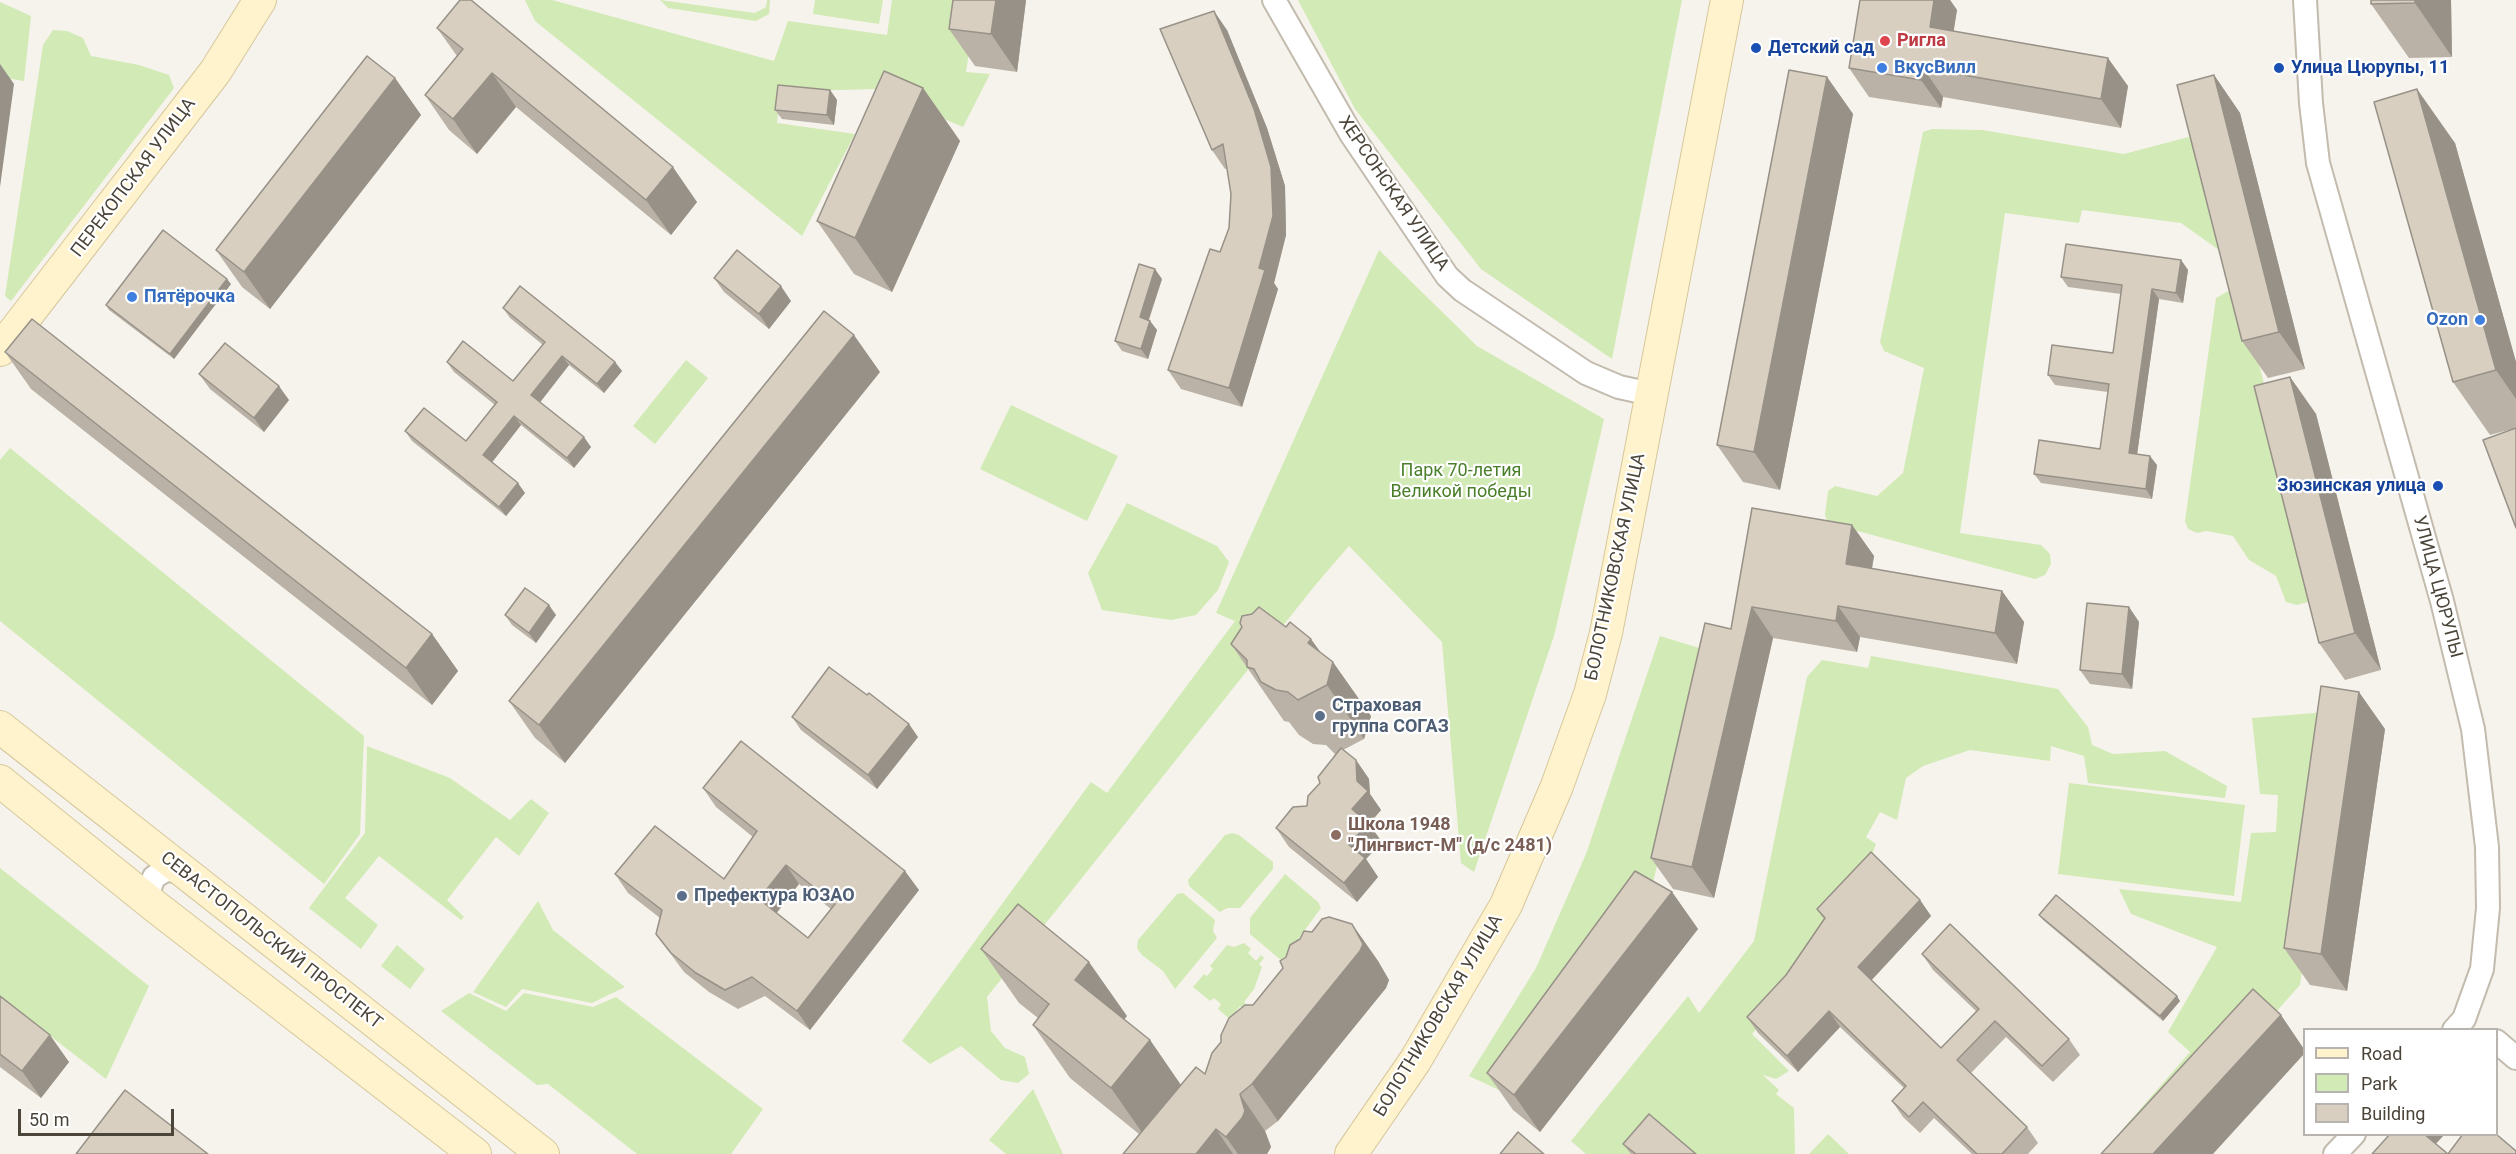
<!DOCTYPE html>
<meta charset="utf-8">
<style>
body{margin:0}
#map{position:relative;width:2516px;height:1154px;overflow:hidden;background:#f6f3ec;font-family:Roboto,sans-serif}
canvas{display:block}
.legend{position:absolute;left:2303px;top:1028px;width:195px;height:108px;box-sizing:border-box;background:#fff;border:2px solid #b7b4b0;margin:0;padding:8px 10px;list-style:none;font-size:18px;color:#4b4439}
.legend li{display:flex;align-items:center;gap:12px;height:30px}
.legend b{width:30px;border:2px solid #b7b4b0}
.scale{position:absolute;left:18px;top:1109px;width:156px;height:27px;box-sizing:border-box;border:3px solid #4b4439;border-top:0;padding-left:8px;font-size:18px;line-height:21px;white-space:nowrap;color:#4b4439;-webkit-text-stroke:4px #fff;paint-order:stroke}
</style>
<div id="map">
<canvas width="2516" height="1154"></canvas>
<ul class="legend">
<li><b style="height:8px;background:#fff3cd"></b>Road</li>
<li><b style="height:16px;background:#d2eab5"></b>Park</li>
<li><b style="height:16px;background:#d8cfc1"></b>Building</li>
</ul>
<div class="scale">50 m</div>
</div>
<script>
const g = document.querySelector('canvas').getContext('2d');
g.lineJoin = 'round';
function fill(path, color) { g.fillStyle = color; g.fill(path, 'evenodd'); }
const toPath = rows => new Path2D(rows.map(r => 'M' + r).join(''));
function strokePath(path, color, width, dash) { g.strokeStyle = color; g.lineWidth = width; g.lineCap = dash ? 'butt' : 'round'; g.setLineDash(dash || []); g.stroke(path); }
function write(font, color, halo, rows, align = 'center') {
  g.font = font + ' Roboto,sans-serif'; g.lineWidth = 4.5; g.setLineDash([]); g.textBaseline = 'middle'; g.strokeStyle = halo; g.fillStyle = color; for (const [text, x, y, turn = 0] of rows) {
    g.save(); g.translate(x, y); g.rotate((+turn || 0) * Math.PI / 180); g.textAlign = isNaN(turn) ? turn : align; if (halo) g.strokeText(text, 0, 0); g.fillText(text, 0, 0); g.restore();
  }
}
const green = toPath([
 [525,0,552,0,774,61,788,21,887,35,892,0,977,0,966,72,990,74,963,127,875,89,804,91,781,89,777,123,855,134,802,236,535,21],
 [660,0,755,13,766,7,767,0,770,0,769,14,756,21,668,8],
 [815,0,883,0,879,24,813,14],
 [1298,0,1682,0,1612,359,1481,269,1355,109],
 [0,2,31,16,24,81,0,77],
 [53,30,67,31,83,38,91,56,139,65,169,75,174,88,11,301,5,296,43,45],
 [1932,129,1982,130,2124,154,2200,134,2233,260,2181,223,2082,210,2079,223,2005,213,1960,533,2041,545,2050,554,2051,564,2045,575,2035,579,1828,523,1825,515,1828,491,1835,486,1877,496,1903,473,1924,368,1884,351,1880,342,1923,132],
 [1379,250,1477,346,1604,419,1554,636,1474,872,1461,863,1442,642,1349,546,1317,583,987,997,991,1031,1005,1048,1025,1057,1029,1074,1018,1083,1001,1080,961,1046,930,1064,902,1041,1091,782,1107,793,1235,621,1216,613],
 [2239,285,2316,589,2314,596,2308,602,2297,605,2286,602,2276,576,2249,560,2233,536,2206,531,2197,533,2188,529,2185,521,2216,298],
 [686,360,708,378,655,444,633,426],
 [1011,405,1118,456,1087,521,980,469],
 [10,448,364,736,360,834,324,884,0,621,0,460],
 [1127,503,1217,546,1229,562,1218,590,1196,615,1171,620,1102,610,1088,573],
 [1660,636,1709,651,1648,903,1512,1096,1469,1076,1536,968,1586,854],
 [1871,656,2058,689,2088,727,2092,745,2113,754,2165,751,2227,786,2225,798,2088,783,2084,756,2051,746,2050,761,1970,750,1923,766,1906,778,1897,820,1880,812,1866,837,1876,844,1863,879,1793,987,1752,1034,1789,1071,1776,1079,1763,1075,1779,1090,1776,1094,1794,1108,1795,1154,1586,1154,1571,1141,1688,996,1699,1013,1754,941,1807,677,1822,660,1868,668],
 [2339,711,2300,985,2149,1154,2101,1154,2190,1052,2168,1032,2217,947,2131,914,2119,889,2241,902,2251,833,2276,832,2278,795,2260,794,2252,718],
 [367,746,450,778,510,820,531,799,549,813,519,856,496,837,447,900,464,917,461,920,379,856,345,898,378,925,361,949,309,908,365,833],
 [2069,783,2245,805,2234,896,2058,874],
 [1232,833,1239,835,1273,862,1273,869,1240,908,1227,908,1220,912,1189,886,1188,880,1225,835],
 [0,868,149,986,106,1079,0,997],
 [1285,874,1318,902,1321,908,1282,961,1250,934,1250,918],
 [1183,893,1215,920,1213,931,1217,938,1175,989,1163,971,1142,955,1137,948,1138,940,1177,894],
 [538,901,553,930,625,987,592,1003,522,989,506,1007,473,992],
 [1244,943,1251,949,1248,953,1256,961,1261,955,1264,958,1259,964,1262,967,1254,989,1244,1002,1247,1005,1244,1009,1240,1006,1234,1014,1233,1022,1218,1009,1221,1004,1214,998,1210,1001,1193,987,1204,974,1207,976,1213,969,1210,966,1227,945,1234,947],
 [397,945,425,969,410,989,381,966],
 [469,993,506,1011,524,993,593,1007,616,997,763,1109,731,1154,637,1154,548,1084,537,1085,441,1011],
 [1033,1089,1063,1154,1006,1154,989,1140],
 [1828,1134,1849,1154,1809,1154]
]);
const street = toPath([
 [1274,0,1351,134,1447,276,1462,290,1586,373,1619,387,1651,394],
 [2305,0,2311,103,2318,163,2442,601,2473,729,2487,847,2488,908,2482,969,2464,1019,2454,1030],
 [156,907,148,893,154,877,168,869,184,874],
 [2496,1041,2516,1058],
 [2335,1154,2354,1134]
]);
const secondary = toPath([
 [0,350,215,72,260,0],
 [0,727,543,1154],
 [0,781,156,907,475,1154],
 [1351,1154,1415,1061,1506,905,1557,786,1590,694,1606,633,1727,0]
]);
const wall = toPath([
 [1026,0,1017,72,975,66,949,29],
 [1860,0,1950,0,1957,10,1953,31,2128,86,2121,128,1943,97,1941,108,1869,97,1849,68],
 [2451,0,2452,57,2409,58,2371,4],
 [437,28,697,202,671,235,516,107,477,154,449,130,425,95,457,56],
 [1227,30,1267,128,1285,186,1286,235,1274,283,1278,289,1242,407,1181,389,1168,370,1220,252,1229,228,1231,194,1227,168,1225,169,1212,150],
 [2214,75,2240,113,2305,369,2268,378,2242,341],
 [1827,77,1853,114,1780,490,1743,482,1717,445],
 [395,78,421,115,270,309,242,287,216,250],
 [923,88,960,141,892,292,854,274,817,221],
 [830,90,837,100,834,125,782,119,775,110],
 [2455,143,2516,362,2516,528,2512,429,2490,435,2453,382],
 [2181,260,2188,270,2183,303,2159,299,2137,454,2157,465,2152,499,2041,483,2034,474,2100,449,2108,392,2055,385,2048,375,2113,353,2121,294,2068,287,2061,277],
 [714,278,791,301,769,329,724,292],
 [1162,279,1149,320,1157,330,1148,359,1122,351,1115,341],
 [231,284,174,359,109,310,106,305],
 [503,308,615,362,622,371,604,393,569,365,540,402,591,447,574,468,521,425,492,462,525,493,506,516,412,441,405,431,466,441,495,405,454,372,447,362,513,381,543,345,510,318],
 [5,352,432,634,458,671,432,705,31,389],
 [880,372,565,763,535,738,509,701],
 [199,374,289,400,264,432,210,389],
 [2290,377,2316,414,2381,670,2345,680,2319,643],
 [1752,508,1852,525,1874,556,1872,569,2002,591,2024,622,2017,664,1860,637,1857,652,1773,638,1714,898,1673,889,1651,858,1731,629],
 [2129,607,2139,622,2132,689,2090,684,2080,670],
 [505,615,556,615,536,643,512,625],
 [1231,644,1322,654,1371,716,1364,739,1343,750,1356,760,1369,779,1370,794,1381,810,1369,824,1382,842,1366,859,1378,877,1357,902,1289,847,1276,828,1307,806,1335,754,1326,745,1313,744,1299,735,1289,722,1284,721],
 [792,717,918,737,877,789,801,730],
 [2385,729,2347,991,2310,985,2284,948],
 [703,788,919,890,810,1030,765,996,738,1009,709,992,684,972,656,934,660,918,628,893,615,874,724,879,753,837,716,807],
 [799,884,831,909,808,938,777,913],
 [1672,892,1698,929,1540,1132,1513,1110,1487,1073],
 [1920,900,1931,916,1871,980,1941,1048,1976,1011,1933,970,1922,954,2069,1039,2080,1055,2053,1082,2006,1037,1971,1073,2027,1127,2038,1143,2028,1154,1972,1154,1934,1118,1920,1133,1903,1117,1892,1101,1904,1088,1840,1027,1798,1072,1758,1033,1747,1017,1786,975,1824,919,1817,909],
 [2039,915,2180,1001,2163,1021,2043,920],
 [1352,924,1378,961,1389,980,1386,988,1278,1121,1265,1131,1271,1147,1267,1154,1123,1154,1139,1134,1070,1078,1033,1025,1038,1018,1019,1003,981,949,1127,1016,1124,1019,1150,1040,1181,1085,1205,1074,1253,1005,1283,968,1286,957,1312,932],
 [0,996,69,1062,41,1098,0,1067],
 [1623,1144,1696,1154,1631,1154]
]);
const shadedWall = toPath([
 [996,0,1026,0,1017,72,991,34],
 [1934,0,1950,0,1957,10,1950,55,1930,27],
 [2415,0,2451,0,2452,57,2415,3],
 [1214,11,1227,30,1267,128,1285,186,1286,235,1274,283,1278,289,1242,407,1229,388,1259,268],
 [2108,58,2128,86,2121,128,2101,99],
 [0,64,14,84,0,187],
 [1923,68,1943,97,1941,108,1921,80],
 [492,73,516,107,477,154,453,119],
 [2214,75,2240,113,2305,369,2279,332],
 [1827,77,1853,114,1780,490,1754,452],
 [395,78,421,115,270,309,244,272],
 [923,88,960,141,892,292,855,238],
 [2417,89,2455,143,2516,362,2516,399,2496,370],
 [830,90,837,100,834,125,827,115],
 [673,167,697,202,671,235,646,200],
 [2181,260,2188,270,2183,303,2176,293],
 [1155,269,1162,279,1146,327,1140,317],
 [227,279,231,284,174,359,170,354],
 [781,286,791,301,769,329,759,314],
 [2152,289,2159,299,2136,462,2129,453],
 [1150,321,1157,330,1148,359,1141,349],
 [854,335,880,372,565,763,539,725],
 [562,356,569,365,538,405,531,395],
 [615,362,622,371,604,393,597,384],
 [2290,377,2316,414,2381,670,2355,633],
 [279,386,289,400,264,432,254,418],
 [514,416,521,425,490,465,483,455],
 [584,437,591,447,574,468,567,458],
 [2150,456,2157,465,2152,499,2146,489],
 [518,483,525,493,506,516,499,507],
 [1852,525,1874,556,1867,595,1846,564],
 [2002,591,2024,622,2017,664,1995,633],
 [549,605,556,615,536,643,529,633],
 [1838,606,1860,637,1857,652,1836,621],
 [1752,607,1773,638,1714,898,1692,867],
 [2129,607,2139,622,2132,689,2122,674],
 [432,634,458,671,432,705,406,668],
 [1311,639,1332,668,1333,662,1371,716,1364,739,1327,685,1308,643],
 [2359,692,2385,729,2347,991,2321,954],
 [909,724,918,737,877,789,868,775],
 [1356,760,1369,779,1370,794,1381,810,1369,824,1382,842,1366,859,1378,877,1357,902,1344,883,1349,845,1352,809,1357,781],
 [786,865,799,884,772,918,759,899],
 [905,871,919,890,810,1030,797,1011],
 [1672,892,1698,929,1540,1132,1514,1095],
 [1920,900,1931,916,1869,983,1858,967],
 [1352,924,1378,961,1389,980,1386,988,1278,1121,1252,1084],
 [1089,962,1127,1016,1113,1033,1075,980],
 [2177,996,2180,1001,2163,1021,2160,1016],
 [1829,1011,1840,1027,1798,1072,1787,1056],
 [2281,1015,2304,1049,2304,1054,2213,1154,2153,1154],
 [50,1035,69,1062,41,1098,22,1071],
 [1150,1040,1187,1094,1148,1141,1111,1088],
 [1240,1094,1265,1131,1271,1147,1267,1154,1238,1154,1226,1137],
 [1216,1129,1233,1154,1196,1154],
 [2422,1134,2445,1134,2432,1148]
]);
const building = toPath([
 [460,0,471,0,673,167,646,200,492,73,453,119,425,95,463,49,437,28,460,0],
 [953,0,996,0,991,34,949,29,953,0],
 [1860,0,1934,0,1930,27,2108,58,2101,99,1923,68,1921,80,1849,68,1860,0],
 [2371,0,2415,0,2415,3,2371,4,2371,0],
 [1214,11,1254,109,1271,167,1273,216,1259,268,1265,270,1229,388,1168,370,1210,249,1220,252,1229,228,1231,194,1223,144,1212,150,1160,29,1214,11],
 [367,56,395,78,244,272,216,250,367,56],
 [1789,70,1827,77,1754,452,1717,445,1789,70],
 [884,71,923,88,855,238,817,221,884,71],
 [2214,75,2279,332,2242,341,2177,85,2214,75],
 [778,85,830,90,827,115,775,110,778,85],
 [2417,89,2496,370,2453,382,2374,102,2417,89],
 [163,230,227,279,170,354,106,305,163,230],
 [2066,244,2181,260,2176,293,2152,289,2129,453,2150,456,2146,489,2034,474,2039,440,2100,449,2109,384,2048,375,2052,345,2113,353,2122,285,2061,277,2066,244],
 [737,250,781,286,759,314,714,278,737,250],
 [1139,264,1155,269,1140,317,1150,321,1141,349,1115,341,1139,264],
 [520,286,615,362,597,384,562,356,531,395,584,437,567,458,514,416,483,455,518,483,499,507,405,431,424,408,466,441,497,402,447,362,463,341,513,381,545,342,503,308,520,286],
 [824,311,854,335,539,725,509,701,824,311],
 [32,319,432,634,406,668,5,352,32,319],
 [225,343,279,386,254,418,199,374,225,343],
 [2290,377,2355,633,2319,643,2254,386,2290,377],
 [2516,428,2516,528,2483,440,2516,428],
 [1752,508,1852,525,1846,564,2002,591,1995,633,1838,606,1836,621,1752,607,1692,867,1651,858,1705,623,1731,629,1752,508],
 [525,588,549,605,529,633,505,615,525,588],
 [2087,603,2129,607,2122,674,2080,670,2087,603],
 [1259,607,1286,627,1290,622,1311,639,1308,643,1333,662,1327,685,1298,700,1288,692,1276,690,1261,682,1254,669,1247,667,1247,660,1231,644,1242,627,1240,623,1242,616,1252,614,1259,607],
 [829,667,867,695,869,693,909,724,868,775,792,717,829,667],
 [2321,686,2359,692,2321,954,2284,948,2321,686],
 [741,741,905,871,797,1011,752,977,725,990,696,973,671,953,656,934,662,910,615,874,655,826,724,879,757,831,703,788,741,741],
 [786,865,835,904,808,938,759,899,786,865],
 [1341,748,1356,760,1357,781,1368,791,1352,809,1368,823,1349,845,1365,858,1344,883,1276,828,1293,807,1307,806,1308,796,1320,783,1318,777,1341,748],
 [1871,852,1920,900,1858,967,1941,1048,1979,1009,1922,954,1950,924,2069,1039,2042,1066,1995,1021,1957,1060,2027,1127,2002,1154,1977,1154,1923,1102,1909,1117,1892,1101,1906,1086,1829,1011,1787,1056,1747,1017,1786,975,1825,918,1817,909,1871,852],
 [1635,871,1672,892,1514,1095,1487,1073,1635,871],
 [2056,895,2177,996,2160,1016,2039,915,2056,895],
 [1018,904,1089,962,1075,980,1150,1040,1111,1088,1033,1025,1049,1004,981,949,1018,904],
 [1329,917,1352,924,1363,944,1360,951,1252,1084,1240,1094,1245,1111,1242,1118,1226,1137,1216,1129,1196,1154,1123,1154,1196,1067,1205,1074,1212,1053,1221,1042,1221,1035,1229,1018,1245,1005,1253,1005,1283,968,1280,961,1286,957,1290,945,1300,939,1304,931,1312,932,1322,919,1329,917],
 [2253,989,2281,1015,2153,1154,2101,1154,2253,989],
 [0,996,50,1035,22,1071,0,1054,0,996],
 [125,1090,208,1154,76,1154,125,1090],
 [1649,1114,1696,1154,1636,1154,1623,1144,1649,1114],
 [1518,1132,1544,1154,1500,1154,1518,1132],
 [2390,1134,2424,1134,2448,1154,2463,1134,2496,1134,2516,1151,2516,1154,2372,1154,2390,1134]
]);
const markers = [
 [1885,41,6,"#e0444e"],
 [1756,48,6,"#1a4fb4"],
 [1882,68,6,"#3f7fe0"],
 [2279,68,6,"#1a4fb4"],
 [132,297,6,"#3f7fe0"],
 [2480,320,6,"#3f7fe0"],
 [2438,486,6,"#1a4fb4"],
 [1320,716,6,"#5c6f8a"],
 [1336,835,6,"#8d6e63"],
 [682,896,6,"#5c6f8a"]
];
const healthNames = [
 ["Ригла",1897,41]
];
const transitNames = [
 ["Детский сад",1768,48],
 ["Улица Цюрупы, 11",2291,68],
 ["Зюзинская улица",2426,486,"right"]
];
const shopNames = [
 ["ВкусВилл",1894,68],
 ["Пятёрочка",144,297],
 ["Ozon",2468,320,"right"]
];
const streetNames = [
 ["ПЕРЕКОПСКАЯ УЛИЦА",134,178,-53],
 ["ХЕРСОНСКАЯ УЛИЦА",1393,194,56],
 ["БОЛОТНИКОВСКАЯ УЛИЦА",1616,567,-78],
 ["УЛИЦА ЦЮРУПЫ",2437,587,75],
 ["СЕВАСТОПОЛЬСКИЙ ПРОСПЕКТ",271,941,38],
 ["БОЛОТНИКОВСКАЯ УЛИЦА",1439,1016,-59]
];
const parkNames = [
 ["Парк 70-летия",1461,471],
 ["Великой победы",1461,492]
];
const serviceNames = [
 ["Страховая",1332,706],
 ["группа СОГАЗ",1332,727],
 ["Префектура ЮЗАО",694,896]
];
const educationNames = [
 ["Школа 1948",1348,825],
 ["\"Лингвист-М\" (д/с 2481)",1348,846]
];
fill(green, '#d2eab5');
strokePath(street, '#c2bbae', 26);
strokePath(secondary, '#d6c79b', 34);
strokePath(street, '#fff', 22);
strokePath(secondary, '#fff3cd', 32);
fill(wall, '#bab2a6');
fill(shadedWall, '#979187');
fill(building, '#d8cfc1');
strokePath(building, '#979187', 1.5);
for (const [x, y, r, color] of markers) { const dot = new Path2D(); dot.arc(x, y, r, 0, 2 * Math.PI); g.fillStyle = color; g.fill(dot); strokePath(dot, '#fff', 2); }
write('bold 18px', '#be3a42', '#fff', healthNames, 'left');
write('bold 18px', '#164399', '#fff', transitNames, 'left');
write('bold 18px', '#366cbe', '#fff', shopNames, 'left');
write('18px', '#4b4439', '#fff', streetNames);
write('18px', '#4a7f2a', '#fff', parkNames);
write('bold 18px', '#4e5e75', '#fff', serviceNames, 'left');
write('bold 18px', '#785e54', '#fff', educationNames, 'left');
</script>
